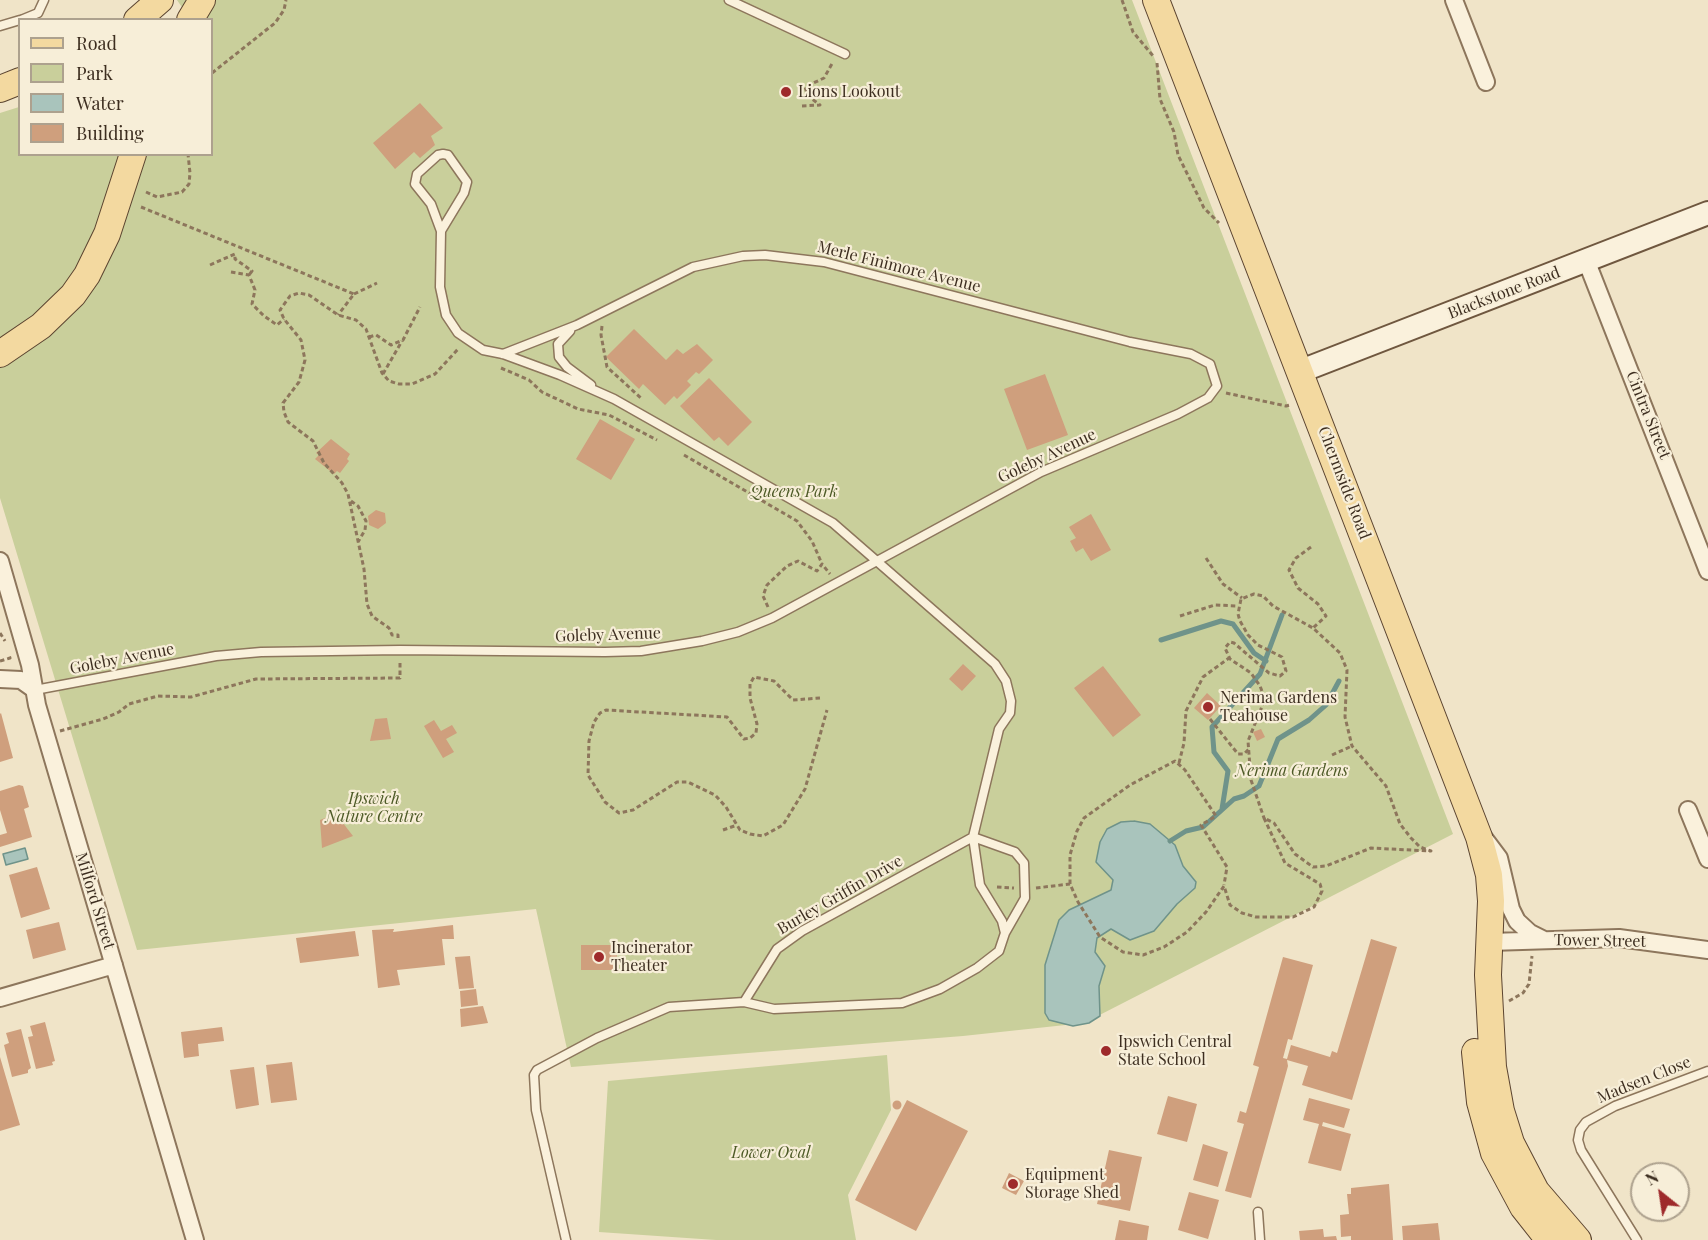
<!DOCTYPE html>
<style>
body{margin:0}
#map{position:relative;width:1708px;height:1240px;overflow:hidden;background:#f0e4c8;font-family:"Playfair Display",serif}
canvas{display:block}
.legend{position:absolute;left:18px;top:18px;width:195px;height:138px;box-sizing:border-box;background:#f7eed8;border:2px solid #ada18e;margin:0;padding:8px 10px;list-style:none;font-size:18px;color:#3d2e20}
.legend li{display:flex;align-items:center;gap:12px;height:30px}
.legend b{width:30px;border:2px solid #ada18e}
.north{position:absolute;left:1630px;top:1162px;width:60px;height:60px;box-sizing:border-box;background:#f7eed8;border:2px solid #ada18e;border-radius:50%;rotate:330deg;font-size:16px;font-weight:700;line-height:24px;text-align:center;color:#3d2e20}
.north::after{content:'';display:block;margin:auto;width:21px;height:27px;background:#9e2a2b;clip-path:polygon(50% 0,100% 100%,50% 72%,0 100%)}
</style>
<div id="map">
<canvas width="1708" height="1240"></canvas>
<ul class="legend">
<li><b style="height:8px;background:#f3d9a0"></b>Road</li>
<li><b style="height:16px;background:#c9cf9b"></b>Park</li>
<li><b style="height:16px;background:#a9c4bc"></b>Water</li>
<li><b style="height:16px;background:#cf9f7d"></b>Building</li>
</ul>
<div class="north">N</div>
</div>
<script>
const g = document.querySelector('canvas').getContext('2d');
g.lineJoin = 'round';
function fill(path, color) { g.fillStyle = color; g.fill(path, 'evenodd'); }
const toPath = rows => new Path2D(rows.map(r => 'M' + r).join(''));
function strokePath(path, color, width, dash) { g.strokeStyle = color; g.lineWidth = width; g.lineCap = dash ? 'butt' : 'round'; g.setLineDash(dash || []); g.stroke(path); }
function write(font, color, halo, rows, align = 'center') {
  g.font = font + ' "Playfair Display",serif'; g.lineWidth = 4.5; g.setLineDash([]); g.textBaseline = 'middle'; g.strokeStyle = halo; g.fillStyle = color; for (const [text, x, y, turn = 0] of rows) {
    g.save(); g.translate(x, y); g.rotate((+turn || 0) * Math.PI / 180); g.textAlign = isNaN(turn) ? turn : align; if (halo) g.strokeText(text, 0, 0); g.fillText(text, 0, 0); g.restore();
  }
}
const green = toPath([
 [177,0,1132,0,1453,834,1084,1023,963,1036,571,1067,536,909,137,950,0,498,0,113,19,107,20,154,212,154,212,20,190,19],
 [887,1055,891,1110,848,1195,856,1240,716,1240,599,1232,608,1081]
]);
const water = toPath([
 [1134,821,1150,824,1175,845,1183,866,1196,882,1195,888,1177,904,1154,931,1130,940,1111,929,1097,938,1095,952,1105,966,1099,986,1100,1016,1089,1023,1073,1026,1049,1020,1045,1013,1045,965,1059,920,1069,910,1111,890,1113,880,1096,862,1100,842,1107,829,1121,822,1134,821],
 [25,848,28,859,6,865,3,854,25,848]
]);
const stream = toPath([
 [1161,640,1221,621,1233,624,1254,653,1266,661],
 [1222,809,1228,771,1214,752,1212,727,1260,674,1282,615],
 [1170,841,1186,831,1203,827,1234,799,1244,796,1259,786,1278,739,1309,720,1326,705,1339,681]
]);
const building = toPath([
 [420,103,443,128,431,136,435,145,420,158,414,152,395,169,373,143],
 [634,329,666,360,677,349,683,354,697,344,713,360,699,374,696,372,687,381,691,385,677,399,674,396,665,405,643,384,639,389,606,357],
 [1045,374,1068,435,1027,450,1004,389],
 [709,378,752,422,728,446,719,437,714,441,680,406],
 [600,419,635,439,611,480,576,459],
 [331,439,350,454,347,459,349,461,340,473,337,471,334,474,315,459,319,455,316,453],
 [376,510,385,513,386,523,378,529,369,525,368,516],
 [1091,514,1111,550,1091,561,1083,548,1076,552,1070,541,1076,538,1069,527],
 [963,664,976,676,962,691,949,679],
 [1103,666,1141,715,1113,737,1074,688],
 [1207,693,1221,706,1208,720,1194,708],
 [1,713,13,758,0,762,0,714],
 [387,718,391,739,370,741,375,719],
 [434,720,441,731,452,725,457,733,446,739,454,752,443,758,424,726],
 [1261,729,1265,737,1257,741,1253,732],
 [19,785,23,786,29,807,24,809,32,837,0,847,0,835,7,833,0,810,0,791],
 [336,814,353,836,322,848,320,820],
 [37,867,50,909,21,918,9,875],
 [59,922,66,950,33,959,26,930],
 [453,925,454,939,442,939,445,965,397,970,400,985,378,988,372,930,394,929,393,932],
 [355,931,359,956,300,963,296,938],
 [1371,939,1397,947,1352,1100,1302,1085,1308,1066,1287,1060,1288,1066,1251,1198,1225,1191,1244,1124,1237,1122,1240,1111,1246,1113,1259,1067,1253,1065,1283,957,1313,965,1292,1040,1288,1039,1283,1058,1287,1059,1291,1045,1330,1057,1332,1051,1337,1053],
 [581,945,617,945,617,970,581,970],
 [470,956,474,988,459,989,455,957],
 [476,989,478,1005,461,1007,460,991],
 [483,1006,488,1023,461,1027,460,1009],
 [45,1022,55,1061,52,1062,53,1065,36,1069,28,1037,33,1036,30,1026],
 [222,1027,224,1041,198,1044,199,1056,184,1058,181,1032],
 [21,1029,31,1068,28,1070,28,1073,12,1077,4,1045,9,1043,6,1033],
 [0,1057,20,1125,0,1131],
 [292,1062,297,1100,271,1103,266,1065],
 [254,1067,259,1105,236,1109,230,1070],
 [1168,1096,1197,1104,1187,1142,1157,1134],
 [1309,1098,1350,1109,1344,1128,1323,1122,1322,1126,1351,1134,1341,1171,1308,1163,1319,1124,1303,1120],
 [907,1100,968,1131,916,1231,855,1200],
 '892.5 1105a4.5 4.5 0 1 1 9 0a4.5 4.5 0 1 1-9 0Z',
 [1203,1144,1228,1152,1218,1187,1193,1180],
 [1109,1150,1142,1157,1130,1211,1097,1204],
 [1009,1173,1024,1181,1016,1195,1002,1188],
 [1389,1184,1393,1240,1351,1240,1351,1236,1341,1237,1340,1215,1349,1214,1347,1194,1351,1194,1351,1188],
 [1189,1192,1219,1200,1208,1239,1178,1230],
 [1119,1220,1149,1226,1147,1240,1115,1240],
 [1438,1223,1440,1240,1403,1240,1402,1226],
 [1323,1229,1324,1237,1336,1236,1337,1240,1300,1240,1299,1231]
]);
const path = toPath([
 [1122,0,1133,32,1154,57],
 [1157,63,1160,99,1174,132,1178,155,1204,208,1219,223],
 [212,73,275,23,284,10,286,0],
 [802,106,820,105,808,96,805,87,824,78,833,62],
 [146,192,157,197,182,192,189,184,190,173,188,154],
 [141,207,354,294,338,315],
 [210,265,235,254,235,259,252,271,249,275],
 [231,272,249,275,255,290,252,304,264,316,277,325,284,319],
 [354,294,377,283],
 [602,326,601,335,607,367,642,399],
 [369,337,376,335,391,345,403,340,420,307],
 [501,368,529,380,542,392,578,409,609,415,657,440],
 [383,374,402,341],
 [1226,393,1286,406,1290,405],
 [684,455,797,521,812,541,822,564],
 [351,501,358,506,366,521,365,530,358,542],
 [1311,547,1296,558,1289,570,1298,588,1318,604,1326,616,1313,628],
 [1206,558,1223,584,1242,598],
 [768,607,763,596,767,585,787,566,798,561,817,571,822,564,830,574],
 [1180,616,1215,605,1238,606],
 [0,633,5,641],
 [398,638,398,635,392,635,389,628,372,616,367,604,364,569,348,494,342,483,324,463,313,441,288,422,284,412,283,403,299,382,305,360,301,340,284,319,280,310,290,296,299,293,309,295,338,315,356,320,366,329,382,373,389,381,399,384,412,384,435,374,459,348],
 [0,661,10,658,9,655],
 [820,698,793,700,774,681,754,677,750,684,750,698,757,724,756,733,750,738,744,739,727,717,606,710,600,713,594,722,589,741,588,775,605,802,619,813,633,810,677,782,688,782,715,795,726,807,740,830,750,834,763,836,783,825,805,789,827,710],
 [1210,719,1238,754,1244,754,1249,749],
 [60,731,103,719,119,712,129,704,158,696,191,697,256,679,400,678,400,663],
 [1332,755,1352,746],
 [1179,763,1184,743,1186,711,1203,677,1229,658],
 [723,830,737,825],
 [1070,884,1070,855,1077,831,1084,818,1130,785,1175,761,1185,770,1216,816,1201,825,1227,867,1224,885],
 [997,887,1014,888],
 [1036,888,1070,884,1078,902,1100,937,1123,952,1143,955,1164,947,1187,932,1206,912,1224,886,1230,905,1242,913,1256,917,1293,917,1314,907,1322,891,1320,884,1285,863,1264,818,1274,823,1295,854,1313,867,1326,866,1371,848,1431,851,1420,847,1411,838,1400,824,1386,786,1352,746,1345,717,1347,670,1340,653,1313,628,1273,606,1263,596,1254,594,1241,599,1238,614,1240,621,1248,635,1258,645,1282,657,1286,671,1280,676,1269,673,1234,643,1230,642,1225,648,1230,659,1251,673,1260,686,1265,699,1248,741,1251,780,1264,818],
 [1509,1001,1523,993,1529,984,1532,956]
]);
const lane = toPath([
 [729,0,845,54],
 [21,20,38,13,44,0],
 [0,26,20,20],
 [441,231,464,193,467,182,448,155,443,154,438,155,417,174,415,184,431,204,441,231,440,287,446,315,458,333,483,350,503,354,560,375,614,399,833,523,995,664,1006,681,1011,701,1010,713,999,729,973,837,980,885,1002,921,1005,933,999,951,977,968,940,989,902,1003,774,1009,744,1002],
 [570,331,558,344,559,357,567,367,591,385],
 [35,690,216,656,261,652,400,650,605,652,641,651,702,641,738,632,772,618,1041,472,1178,414,1208,398,1217,386,1210,364,1191,354,1130,342,824,262,765,255,743,256,693,267,577,325,503,354],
 [973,837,1015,852,1024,863,1025,898,1005,933],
 [1258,1212,1260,1240],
 [566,1240,536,1110,534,1075,537,1070,597,1038,669,1007,744,1002,777,949,802,931,973,837],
 [1637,1240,1581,1150,1578,1140,1580,1130,1586,1122,1615,1106,1708,1071]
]);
const street = toPath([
 [1454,0,1486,82],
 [1586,260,1708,571],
 [0,561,30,665,37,705,195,1240],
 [0,679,21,680,35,690],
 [1688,810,1708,859],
 [1484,838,1499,858,1511,909,1517,921,1530,933,1544,940],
 [1490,942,1619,938,1708,950],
 [0,998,114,965]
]);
const secondary = toPath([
 [1301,371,1708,213]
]);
const primary = toPath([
 [1156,0,1479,837,1489,875,1491,901,1488,975,1493,1067,1501,1111,1511,1143,1536,1191,1578,1240],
 [137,20,160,0],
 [190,20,202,0],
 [0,89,20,81],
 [0,354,41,326,73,295,87,275,107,234,133,154],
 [1475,1052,1480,1102,1494,1153,1523,1207,1549,1240]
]);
const markers = [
 [786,92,6,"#9e2a2b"],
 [1208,707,6,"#9e2a2b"],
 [599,957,6,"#9e2a2b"],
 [1106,1051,6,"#9e2a2b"],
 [1013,1184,6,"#9e2a2b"]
];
const poiNames = [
 ["Lions Lookout",798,92],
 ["Nerima Gardens",1220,698],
 ["Teahouse",1220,716],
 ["Incinerator",611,948],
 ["Theater",611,966],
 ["Ipswich Central",1118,1042],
 ["State School",1118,1060],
 ["Equipment",1025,1175],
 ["Storage Shed",1025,1193]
];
const streetNames = [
 ["Merle Finimore Avenue",899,267,14],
 ["Blackstone Road",1504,293,-21],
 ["Cintra Street",1648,415,68],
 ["Goleby Avenue",1047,456,-25],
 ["Chermside Road",1344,483,69],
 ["Goleby Avenue",608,635,-2],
 ["Goleby Avenue",122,659,-11],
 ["Burley Griffin Drive",840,895,-30],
 ["Milford Street",95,901,73],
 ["Tower Street",1600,941,1],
 ["Madsen Close",1644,1080,-22]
];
const parkNames = [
 ["Queens Park",794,492],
 ["Nerima Gardens",1292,771],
 ["Ipswich",374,799],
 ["Nature Centre",374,817],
 ["Lower Oval",771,1153]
];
fill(green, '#c9cf9b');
fill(water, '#a9c4bc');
strokePath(water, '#6f938a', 1.5);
strokePath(stream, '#6f938a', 5);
fill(building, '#cf9f7d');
strokePath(lane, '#8d765c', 11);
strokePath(street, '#8d765c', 20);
strokePath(secondary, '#6f573f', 26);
strokePath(primary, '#5b4430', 28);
strokePath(path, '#8d765c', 3, [4.5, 3]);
strokePath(lane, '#faf1dc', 8);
strokePath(street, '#faf1dc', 16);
strokePath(secondary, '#faf1dc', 22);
strokePath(primary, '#f3d9a0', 26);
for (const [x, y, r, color] of markers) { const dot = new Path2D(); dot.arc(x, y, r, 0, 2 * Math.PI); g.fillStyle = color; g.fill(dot); strokePath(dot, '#f7eed8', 2); }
write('16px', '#3d2e20', '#f7eed8', poiNames, 'left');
write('16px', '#3d2e20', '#f7eed8', streetNames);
write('italic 16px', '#4d5a26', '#f7eed8', parkNames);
</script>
